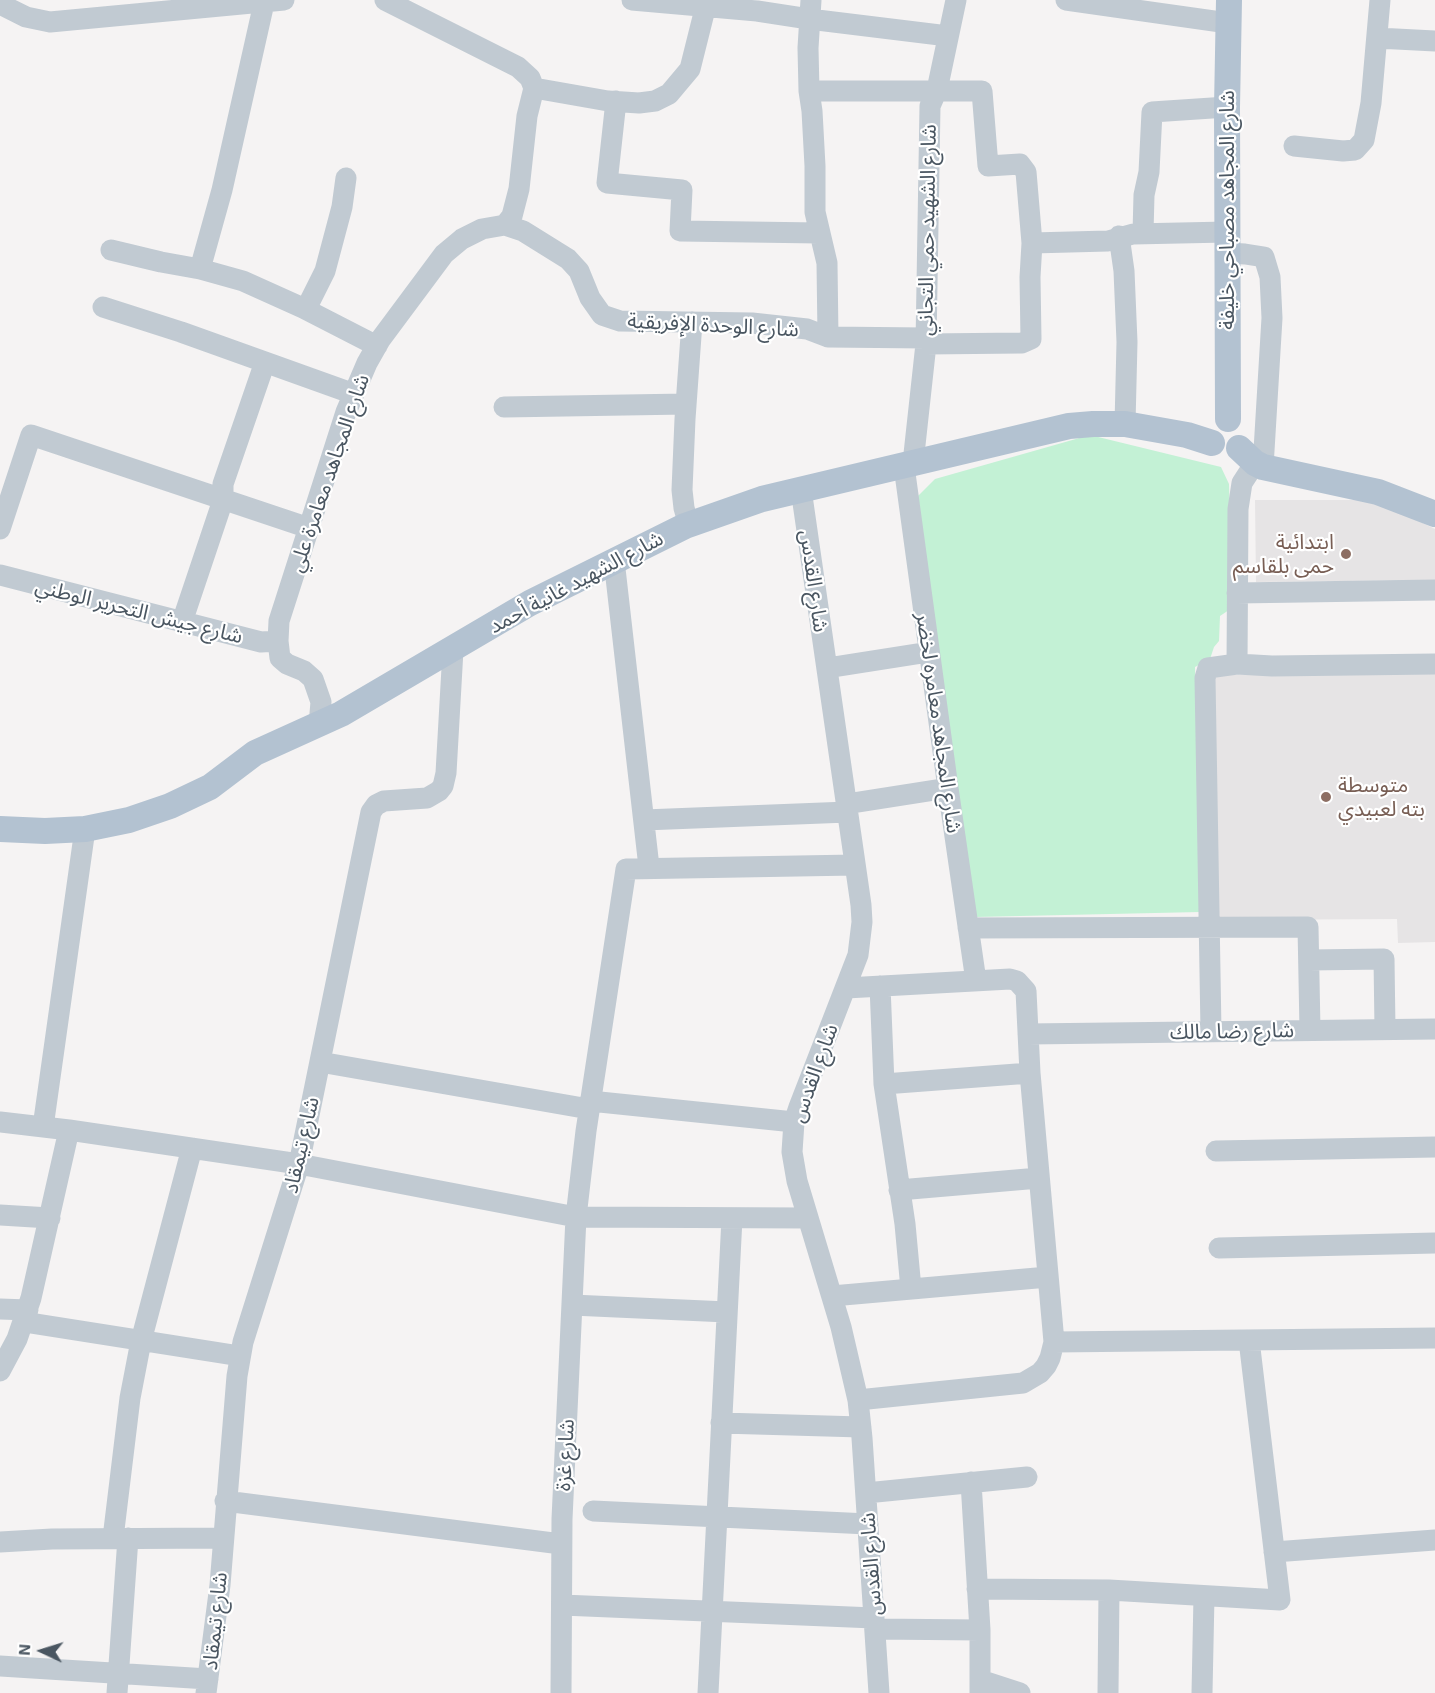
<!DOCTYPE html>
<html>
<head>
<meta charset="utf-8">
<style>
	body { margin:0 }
	#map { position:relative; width:1435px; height:1693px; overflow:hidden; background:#f5f3f3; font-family:"Exo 2",sans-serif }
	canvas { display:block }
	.north { position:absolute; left:12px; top:1621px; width:60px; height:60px; -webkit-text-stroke:4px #fff; paint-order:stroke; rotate:274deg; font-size:16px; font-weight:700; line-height:24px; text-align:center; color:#4a5661 }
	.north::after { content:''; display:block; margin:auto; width:21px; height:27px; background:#4a5661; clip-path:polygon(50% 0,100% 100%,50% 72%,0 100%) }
</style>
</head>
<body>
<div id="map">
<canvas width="1435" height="1693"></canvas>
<div class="north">N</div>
</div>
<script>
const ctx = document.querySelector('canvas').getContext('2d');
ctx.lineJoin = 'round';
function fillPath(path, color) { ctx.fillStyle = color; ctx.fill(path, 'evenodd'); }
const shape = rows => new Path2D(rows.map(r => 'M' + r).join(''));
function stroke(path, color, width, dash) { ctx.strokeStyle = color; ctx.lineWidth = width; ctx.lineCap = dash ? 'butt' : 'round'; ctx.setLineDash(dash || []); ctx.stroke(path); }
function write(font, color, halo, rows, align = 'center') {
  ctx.font = font + ' "Exo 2","Noto Sans Arabic",sans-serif'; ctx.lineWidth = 4.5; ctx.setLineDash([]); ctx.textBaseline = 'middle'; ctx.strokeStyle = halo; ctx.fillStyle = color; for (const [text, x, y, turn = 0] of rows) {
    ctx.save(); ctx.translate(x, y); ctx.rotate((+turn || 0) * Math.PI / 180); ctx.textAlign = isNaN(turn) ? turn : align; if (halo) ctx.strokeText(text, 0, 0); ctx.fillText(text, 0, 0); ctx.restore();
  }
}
const education = shape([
	[1255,500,1368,500,1388,506,1435,529,1435,580,1256,582],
	[1435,673,1435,942,1398,943,1397,919,1218,920,1214,675]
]);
const green = shape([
	[1090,435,1221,467,1229,484,1232,608,1220,616,1219,641,1214,647,1210,659,1195,667,1200,912,975,917,918,496,935,479]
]);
const minor = shape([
	[385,0,518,67,530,78,534,88,608,101,639,103,655,101,669,94,690,69,706,5],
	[632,0,757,11,809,19,948,36],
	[811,0,808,48,809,91,812,111,815,166,815,212,827,263,828,337],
	[1066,0,1228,23],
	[0,4,26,17,50,22,284,0],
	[1377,38,1435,41],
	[809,91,982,91,988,166,1020,164,1026,172,1032,243,1030,277,1031,339,1022,343,926,344],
	[616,101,607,183,682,190,680,231,819,233],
	[1294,146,1343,151,1355,150,1364,140,1371,103,1380,0],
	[505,225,523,231,568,259,579,271,590,298,602,315,620,321,752,323,807,329,828,337,926,338],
	[1143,233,1144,195,1149,172,1152,112,1227,107],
	[1119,236,1124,271,1127,342,1125,424],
	[1032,243,1108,241,1133,234,1227,232],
	[111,250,161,262,200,269,243,281,303,308,377,346],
	[1227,253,1245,254,1264,257,1270,277,1272,318,1263,467],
	[200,269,222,190,264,3],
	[103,307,181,332,354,394],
	[306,309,325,271,342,207,346,178],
	[504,407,686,404],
	[913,463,926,344,930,106,937,90,956,0],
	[1255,463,1242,483,1238,509,1237,664,1272,666,1435,664],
	[904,466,948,788,976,981],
	[801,489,861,905,862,922,858,955,799,1107,794,1122,792,1152,797,1181,841,1327,858,1400,862,1438,879,1693],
	[689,525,684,508,682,490,685,419,692,322],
	[0,529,31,435,309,528],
	[614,560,649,867],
	[0,575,261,642,278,641],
	[1237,593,1435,590],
	[182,622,223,500,223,484,265,362],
	[827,668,929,652],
	[319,725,321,702,313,679,304,671,287,664,280,658,278,641,279,621,346,412,367,363,380,340,444,254,462,239,482,229,505,225,512,216,519,189,527,116,534,88],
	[846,804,948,788],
	[644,820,848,812],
	[968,928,1308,927,1310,1030],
	[1309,960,1384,959,1385,1029],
	[880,986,884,1084,905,1224,911,1289],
	[846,988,1010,979,1017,981,1026,991,1030,1073,1054,1342,1050,1358,1046,1366,1040,1373,1023,1383,858,1400],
	[1211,1031,1205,678,1208,668,1237,664],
	[1028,1034,1435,1029],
	[320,1062,589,1109],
	[884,1084,1030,1073],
	[590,1101,794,1122],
	[0,1122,69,1130,299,1164,576,1217,808,1218],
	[43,1127,85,829],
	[1216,1151,1435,1147],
	[899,1190,1039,1178],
	[0,1215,50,1218],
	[1219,1248,1435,1243],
	[832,1296,1048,1277],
	[572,1305,727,1312],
	[0,1309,28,1310],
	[24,1322,240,1356],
	[1054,1342,1435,1338],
	[0,1371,17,1339,31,1298,69,1130],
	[721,1423,861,1427],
	[971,1482,980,1630,980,1693],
	[866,1493,1027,1477],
	[225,1501,561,1544],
	[593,1511,868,1524],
	[113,1538,130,1398,141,1341,192,1148],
	[0,1542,52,1539,223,1538],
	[1274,1552,1435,1540],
	[977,1589,1109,1590,1280,1600,1249,1340],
	[562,1605,874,1618],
	[875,1629,980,1630],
	[0,1666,208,1679],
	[980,1680,1020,1693],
	[117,1693,128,1538],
	[206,1693,220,1585,237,1376,243,1342,299,1164,371,812,376,805,384,801,427,798,439,791,443,786,446,773,453,650],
	[561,1693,562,1519,576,1217,586,1131,626,869,855,865],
	[708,1693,732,1218],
	[1108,1693,1109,1590],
	[1202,1693,1204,1596]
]);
const major = shape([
	[1228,419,1227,107,1229,0],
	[1239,448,1255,463,1263,467,1378,492,1435,514],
	[0,829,45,831,85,829,129,820,170,806,210,787,255,753,341,714,530,603,685,526,762,499,1069,426,1093,424,1125,424,1187,435,1212,443]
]);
const markers = [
	[1346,554,6,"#8d6e63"],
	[1326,797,6,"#8d6e63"]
];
const streetNames = [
	["شارع المجاهد مصباحي خليفة",1227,210,-90],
	["شارع الشهيد حمي التجاني",927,230,-89],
	["شارع الوحدة الإفريقية",713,325,3],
	["شارع المجاهد معامرة علي",329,473,-71],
	["شارع القدس",814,581,82],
	["شارع الشهيد غانية أحمد",576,582,-28],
	["شارع جيش التحرير الوطني",139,611,14],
	["شارع المجاهد معامره لخضر",939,723,82],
	["شارع رضا مالك",1232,1031,-1],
	["شارع القدس",814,1073,-70],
	["شارع تيمقاد",301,1145,-77],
	["شارع غزة",565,1455,-87],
	["شارع القدس",871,1564,-94],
	["شارع تيمقاد",215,1621,-84]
];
const educationNames = [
	["ابتدائية",1334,542],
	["حمى بلقاسم",1334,566],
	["متوسطة",1338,785,"left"],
	["بته لعبيدي",1338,809,"left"]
];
fillPath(education, '#e6e4e5');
fillPath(green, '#c3f1d5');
stroke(minor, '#c1cad2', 21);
stroke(major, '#b3c2d1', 26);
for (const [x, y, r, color] of markers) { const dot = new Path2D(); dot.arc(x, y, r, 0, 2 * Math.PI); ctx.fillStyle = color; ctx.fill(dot); stroke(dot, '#fff', 2); }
write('21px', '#4a5661', '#fff', streetNames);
write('21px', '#785e54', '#fff', educationNames, 'right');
</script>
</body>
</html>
